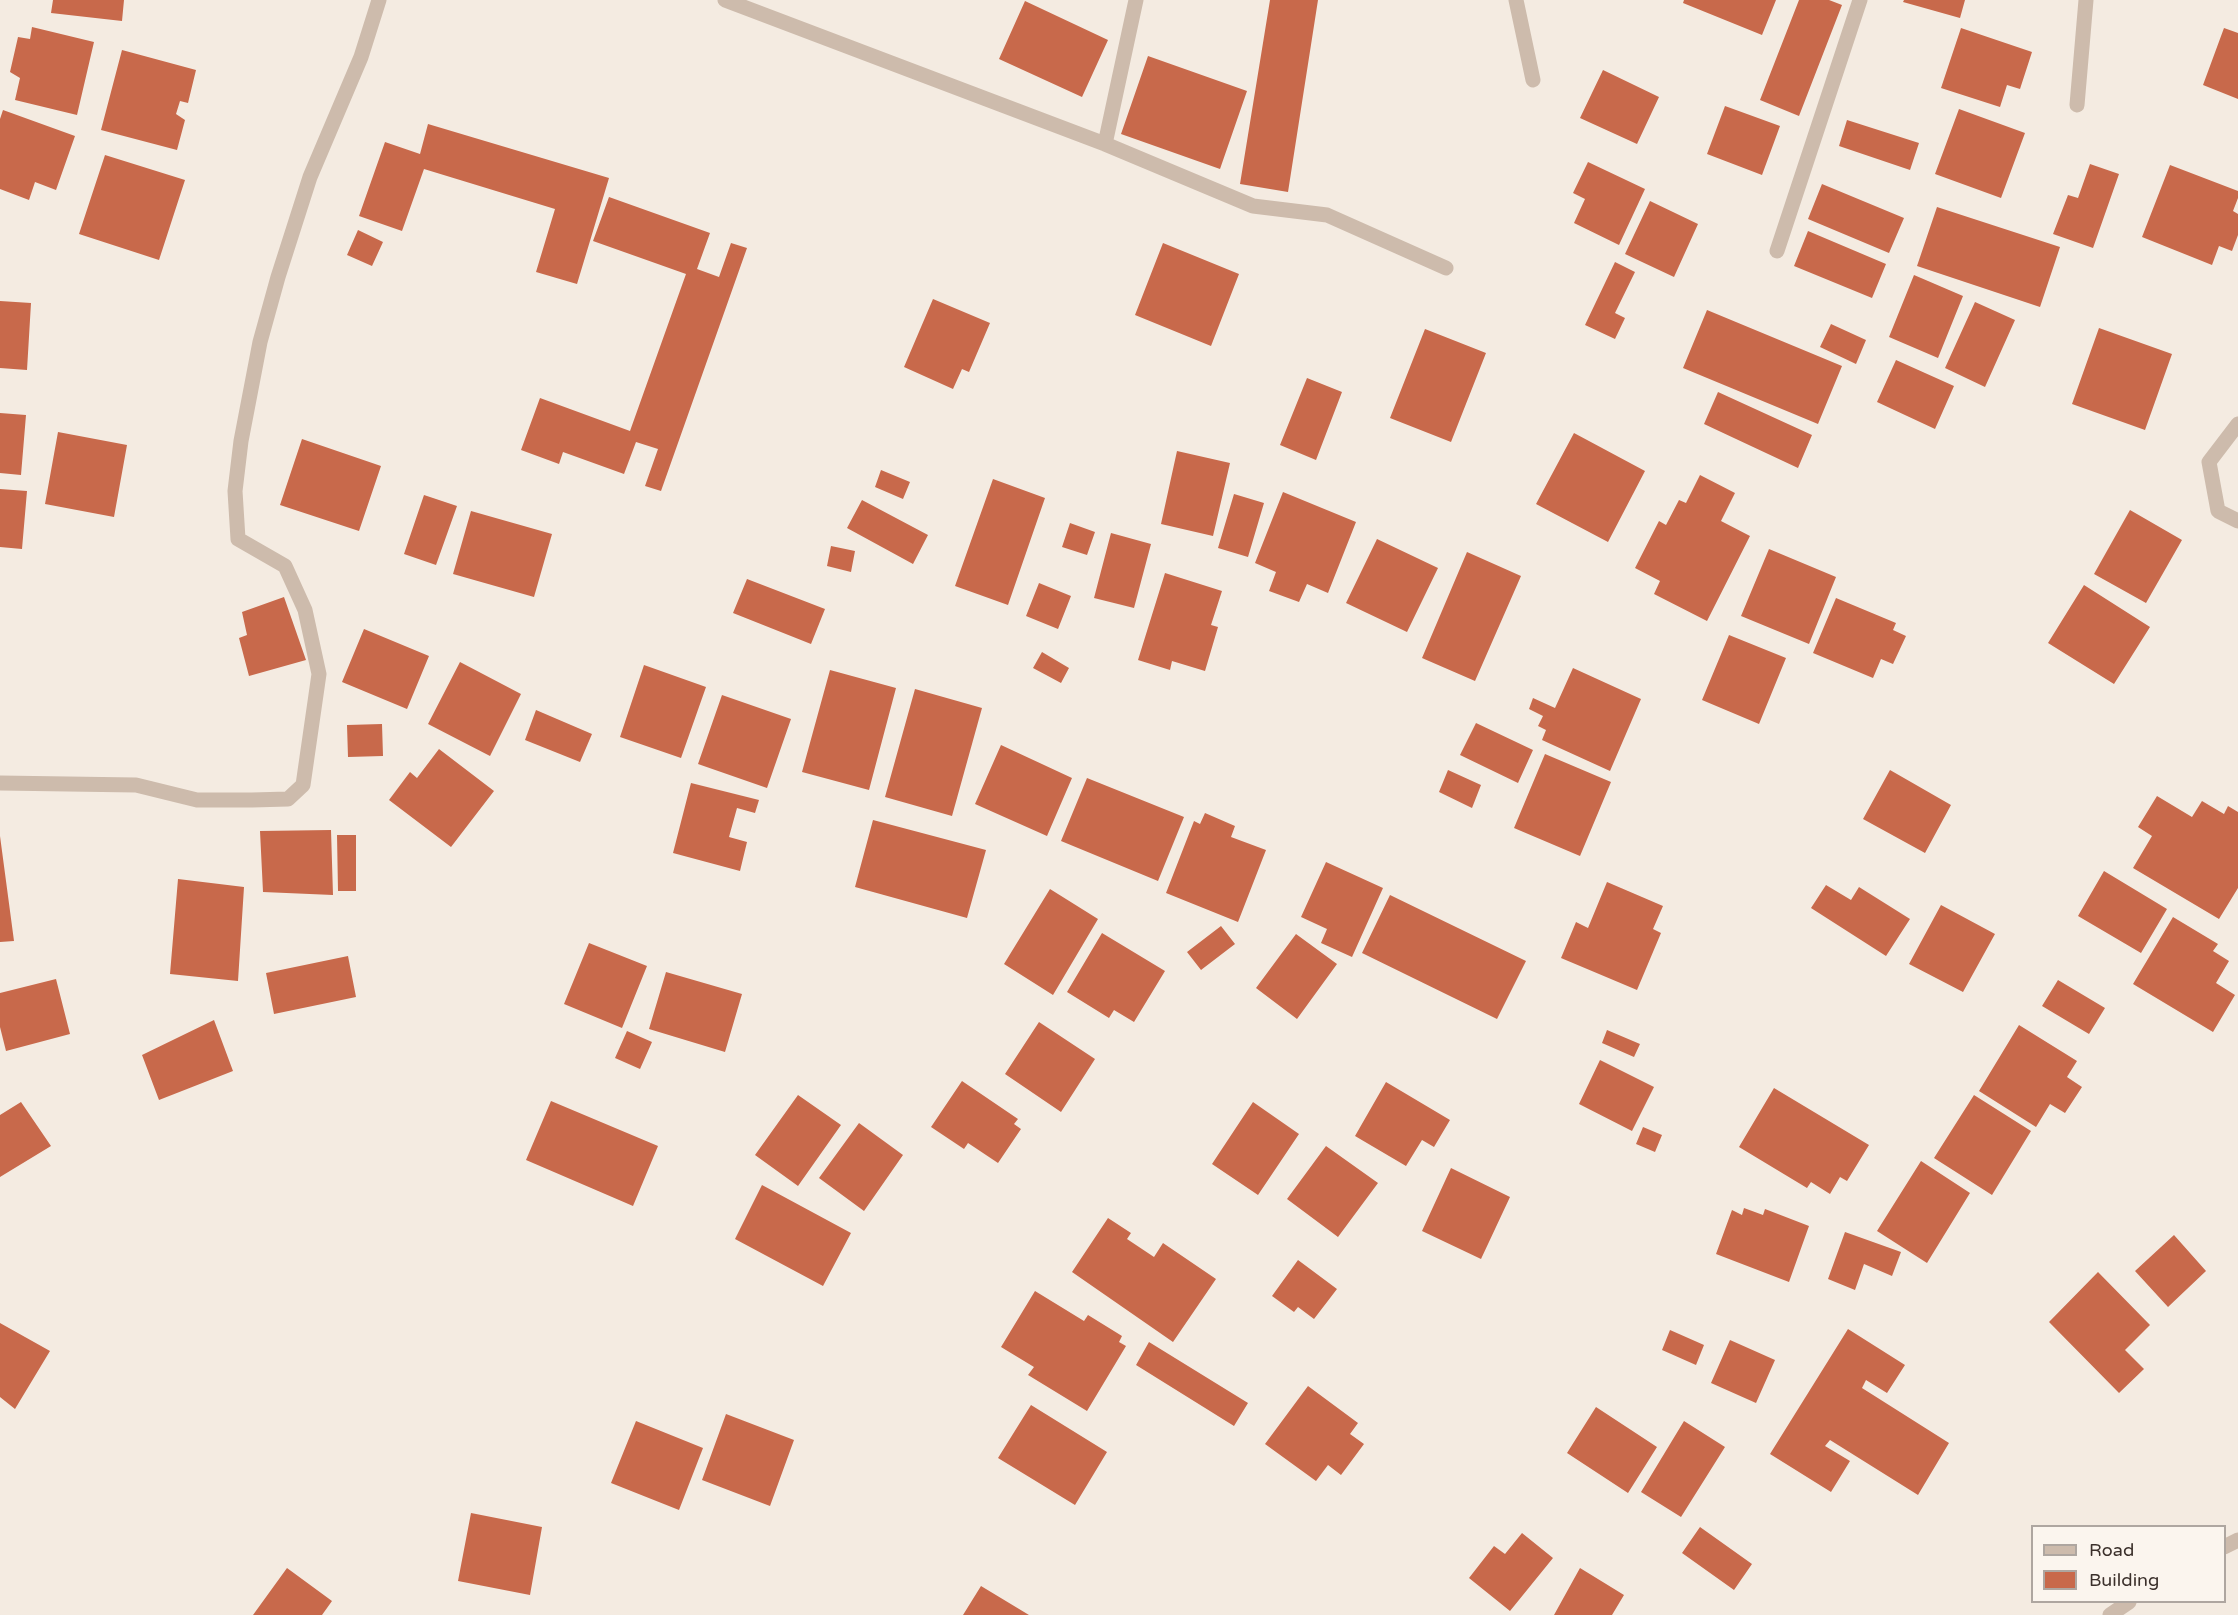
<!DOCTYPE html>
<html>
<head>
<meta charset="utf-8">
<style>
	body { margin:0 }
	#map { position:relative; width:2238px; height:1615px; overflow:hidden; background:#f4ebe1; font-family:"Varela Round",sans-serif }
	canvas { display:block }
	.legend { position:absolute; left:2031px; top:1525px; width:195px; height:78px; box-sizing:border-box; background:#fbf5ee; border:2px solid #aea6a0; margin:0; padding:8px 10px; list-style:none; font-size:18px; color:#3b302b }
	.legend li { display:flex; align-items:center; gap:12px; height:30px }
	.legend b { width:30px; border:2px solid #aea6a0 }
</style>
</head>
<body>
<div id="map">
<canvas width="2238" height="1615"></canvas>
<ul class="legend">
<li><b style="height:8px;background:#cdbbac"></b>Road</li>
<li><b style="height:16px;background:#c8694b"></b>Building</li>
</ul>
</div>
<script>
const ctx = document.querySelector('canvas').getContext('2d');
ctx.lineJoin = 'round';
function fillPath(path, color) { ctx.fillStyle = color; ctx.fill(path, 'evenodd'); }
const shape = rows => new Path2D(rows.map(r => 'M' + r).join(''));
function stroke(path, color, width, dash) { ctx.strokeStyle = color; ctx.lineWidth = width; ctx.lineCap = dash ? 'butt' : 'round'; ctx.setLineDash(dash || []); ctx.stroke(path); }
const building = shape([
	[53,0,124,0,122,21,51,13],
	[1270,0,1318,0,1288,192,1240,184],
	[1684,0,1776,0,1762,35,1683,3],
	[1799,0,1829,0,1842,5,1799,116,1760,100],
	[1904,0,1965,0,1960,18,1903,2],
	[1025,1,1108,40,1082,97,999,59],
	[32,27,94,42,77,115,15,100,20,78,10,72,18,37,30,39],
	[1961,28,2032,52,2020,89,2007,85,2000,107,1941,88],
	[2224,28,2238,33,2238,99,2203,85],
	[122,50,196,70,188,103,180,101,176,114,185,120,177,150,101,130],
	[1148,56,1247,91,1220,169,1121,134],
	[1603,70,1659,97,1637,144,1580,118],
	[1725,106,1780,126,1762,175,1707,154],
	[1959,109,2025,133,2001,198,1935,174],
	[3,110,75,136,56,190,35,182,29,200,0,189,0,119],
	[1847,120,1919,143,1910,170,1839,146],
	[428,124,609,178,577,284,536,272,555,209,424,169,402,231,359,216,385,142,420,154],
	[105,155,185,180,159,260,79,234],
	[1588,162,1645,189,1619,245,1574,223,1585,199,1573,193],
	[2090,164,2119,174,2093,248,2053,234,2068,195,2078,198],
	[2170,165,2238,191,2238,198,2233,211,2238,214,2238,235,2232,251,2219,246,2212,265,2142,237],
	[1822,184,1904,218,1889,253,1808,219],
	[609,197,710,233,697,269,719,277,731,243,747,248,661,491,645,486,658,449,636,442,624,474,563,452,559,464,521,450,540,398,630,431,686,274,593,241],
	[1650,201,1698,224,1674,277,1625,254],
	[1937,207,2060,247,2040,307,1917,266],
	[358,230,383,242,372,266,347,255],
	[1808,231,1886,264,1872,298,1794,266],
	[1163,243,1239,274,1211,346,1135,315],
	[1615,262,1635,272,1615,313,1625,318,1615,339,1585,325],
	[1914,275,1963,296,1938,358,1889,337],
	[933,299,990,323,969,372,962,369,953,389,904,367],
	[0,301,31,303,27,370,0,368],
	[1975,302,2015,320,1985,387,1945,368],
	[1707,310,1842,366,1818,424,1683,368],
	[1831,324,1866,340,1856,364,1820,347],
	[2099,328,2172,354,2145,430,2072,404],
	[1425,329,1486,353,1451,442,1390,418],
	[1896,360,1954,386,1935,429,1877,402],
	[1307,378,1342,392,1316,460,1280,445],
	[1718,392,1812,435,1798,468,1704,424],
	[0,413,26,415,21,475,0,473],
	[58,432,127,445,114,517,45,504],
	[1574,433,1645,471,1608,542,1536,504],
	[302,439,381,466,359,531,280,505],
	[1177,451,1230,463,1213,536,1161,524],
	[881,470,910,482,903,499,875,487],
	[1700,475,1735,493,1721,521,1750,536,1707,621,1654,594,1660,581,1635,568,1659,521,1666,525,1679,500,1686,503],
	[993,479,1045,498,1008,605,955,586],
	[0,489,27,491,22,549,0,547],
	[1283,492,1356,522,1328,593,1307,584,1299,602,1269,591,1276,572,1255,563],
	[1234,494,1264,503,1248,557,1218,548],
	[424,495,457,506,436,565,404,554],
	[862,500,928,535,913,564,847,528],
	[2130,510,2182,540,2146,603,2094,574],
	[471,511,552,534,534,597,453,574],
	[1070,523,1095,532,1087,555,1062,547],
	[1111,533,1151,544,1134,608,1094,598],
	[1377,539,1438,568,1407,632,1346,603],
	[831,546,855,551,851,572,827,566],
	[1769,549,1836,577,1809,644,1741,616],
	[1467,552,1521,576,1475,681,1422,658],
	[1165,573,1222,591,1211,625,1218,627,1205,671,1172,661,1170,670,1138,660],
	[747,579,825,609,811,644,733,613],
	[1039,583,1071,596,1058,629,1026,616],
	[2084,585,2150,627,2114,684,2048,643],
	[284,597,306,660,249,676,239,638,247,635,242,612],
	[1836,598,1896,623,1893,630,1906,636,1893,664,1881,659,1873,678,1813,653],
	[364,629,429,656,407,709,342,682],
	[1729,635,1786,658,1759,724,1702,700],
	[1042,652,1069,668,1061,683,1033,668],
	[460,662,521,694,490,756,428,724],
	[644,665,706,687,681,758,620,737],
	[1573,668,1641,699,1610,771,1542,740,1546,730,1538,726,1543,716,1529,709,1533,698,1555,708],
	[830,670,896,688,869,790,802,772],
	[915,689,982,708,952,816,885,797],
	[722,695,791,719,767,788,698,764],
	[536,710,592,734,580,762,525,740],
	[1476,723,1533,750,1518,783,1460,755],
	[382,724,383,756,348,757,347,725],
	[1001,745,1072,778,1047,836,975,804],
	[439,749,494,791,451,847,389,800,410,772,417,778],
	[1545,754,1611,782,1580,856,1514,828],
	[1448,770,1481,785,1472,808,1439,792],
	[1890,770,1951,805,1925,853,1863,819],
	[1087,778,1184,817,1158,881,1061,841],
	[691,783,759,800,755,813,737,808,729,837,747,842,740,871,673,853],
	[2157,796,2192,817,2202,801,2224,814,2228,806,2238,812,2238,888,2219,919,2133,868,2152,836,2138,827],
	[1205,813,1235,826,1231,837,1266,850,1238,922,1166,893,1194,821,1200,824],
	[873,820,986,850,967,918,855,887],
	[331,830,333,895,263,892,260,831],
	[337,835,356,835,356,891,338,891],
	[0,836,14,941,0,942],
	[1326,862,1383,888,1352,957,1321,943,1327,929,1301,917],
	[2104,871,2167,909,2141,953,2078,916],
	[178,879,244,887,238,981,170,974],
	[1607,882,1663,906,1653,929,1661,933,1637,990,1561,958,1576,922,1588,928],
	[1826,885,1851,900,1859,887,1910,919,1886,956,1811,908],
	[1050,889,1098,919,1053,995,1004,964],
	[1390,895,1526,961,1497,1019,1362,953],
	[1941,905,1995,934,1963,992,1909,964],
	[2173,917,2218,944,2213,951,2229,961,2216,983,2235,995,2213,1032,2133,984],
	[1221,926,1235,944,1201,970,1187,952],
	[1102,933,1165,971,1134,1022,1114,1010,1109,1018,1067,992],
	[1296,934,1337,964,1297,1019,1256,988],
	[589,943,647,966,622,1028,564,1004],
	[348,956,356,997,274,1014,266,973],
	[666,972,742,994,725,1052,649,1029],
	[56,979,70,1034,6,1051,0,1027,0,993],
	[2058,980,2105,1008,2089,1034,2042,1006],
	[214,1020,233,1071,159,1100,142,1055],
	[1039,1022,1095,1059,1061,1112,1005,1074],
	[2019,1025,2077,1061,2067,1077,2082,1087,2065,1113,2050,1104,2036,1127,1979,1091],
	[1607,1030,1640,1044,1634,1057,1602,1043],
	[627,1031,652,1042,640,1069,615,1058],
	[1600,1060,1654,1087,1632,1131,1579,1104],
	[962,1081,1018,1119,1014,1124,1021,1129,998,1163,968,1143,964,1149,931,1127],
	[1386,1082,1450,1120,1434,1147,1422,1140,1406,1166,1355,1136],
	[1774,1088,1869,1145,1847,1181,1840,1177,1830,1194,1811,1182,1807,1188,1739,1147],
	[798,1095,841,1125,798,1186,755,1155],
	[1974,1095,2031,1131,1992,1195,1934,1158],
	[551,1101,658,1146,633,1206,526,1160],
	[21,1102,51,1146,0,1177,0,1115],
	[1253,1102,1299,1134,1258,1195,1212,1164],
	[859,1123,903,1155,864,1211,819,1178],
	[1643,1127,1662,1135,1655,1152,1636,1144],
	[1326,1146,1378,1183,1338,1237,1287,1199],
	[1921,1161,1970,1193,1927,1263,1877,1231],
	[1451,1168,1510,1197,1481,1259,1422,1231],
	[762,1185,851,1233,823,1286,735,1239],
	[1744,1208,1763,1215,1765,1209,1809,1226,1789,1282,1716,1254,1732,1210,1742,1215],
	[1108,1218,1131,1233,1127,1239,1154,1257,1163,1243,1216,1279,1173,1342,1072,1272],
	[1845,1232,1901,1252,1892,1276,1864,1264,1855,1290,1828,1279],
	[2174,1235,2206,1271,2168,1307,2135,1271],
	[1298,1260,1337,1289,1314,1319,1298,1307,1294,1312,1272,1296],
	[2098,1272,2150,1325,2125,1350,2144,1369,2119,1393,2049,1322],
	[1035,1291,1084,1321,1088,1315,1122,1336,1119,1342,1126,1346,1087,1411,1028,1375,1034,1367,1001,1347],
	[0,1323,50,1351,15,1409,0,1397],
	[1848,1329,1905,1365,1887,1393,1866,1380,1862,1388,1949,1443,1918,1495,1830,1440,1825,1446,1850,1461,1831,1492,1770,1454],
	[1670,1330,1704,1345,1696,1365,1662,1350],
	[1730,1340,1775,1360,1756,1403,1711,1383],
	[1149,1342,1248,1403,1234,1426,1136,1365],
	[1308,1386,1358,1423,1350,1434,1364,1444,1341,1475,1328,1465,1316,1481,1265,1444],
	[1031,1405,1107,1452,1075,1505,998,1458],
	[1596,1407,1657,1447,1628,1493,1567,1453],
	[726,1414,794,1440,770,1506,702,1480],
	[636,1421,703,1448,679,1510,611,1483],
	[1684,1421,1725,1447,1681,1517,1641,1492],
	[471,1513,542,1527,530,1595,458,1581],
	[1700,1527,1752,1564,1734,1590,1682,1553],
	[1522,1533,1553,1558,1510,1611,1469,1578,1494,1546,1505,1554],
	[287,1568,332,1601,322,1615,253,1615],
	[1580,1568,1624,1595,1612,1615,1554,1615],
	[981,1586,1029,1615,963,1615]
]);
const minor = shape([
	[725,0,1105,144,1253,206,1327,215,1446,268],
	[1516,0,1533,80],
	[2077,105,2086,0],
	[1105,144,1136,0],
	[1777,251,1860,0],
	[2238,424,2209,462,2218,511,2238,521],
	[0,783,136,785,197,800,252,800,288,799,303,785,319,674,305,610,285,566,238,539,235,491,241,441,260,342,278,277,310,177,361,57,379,0],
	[2224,1547,2238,1540],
	[2110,1615,2129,1602]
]);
fillPath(building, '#c8694b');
stroke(minor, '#cdbbac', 15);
</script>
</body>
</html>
